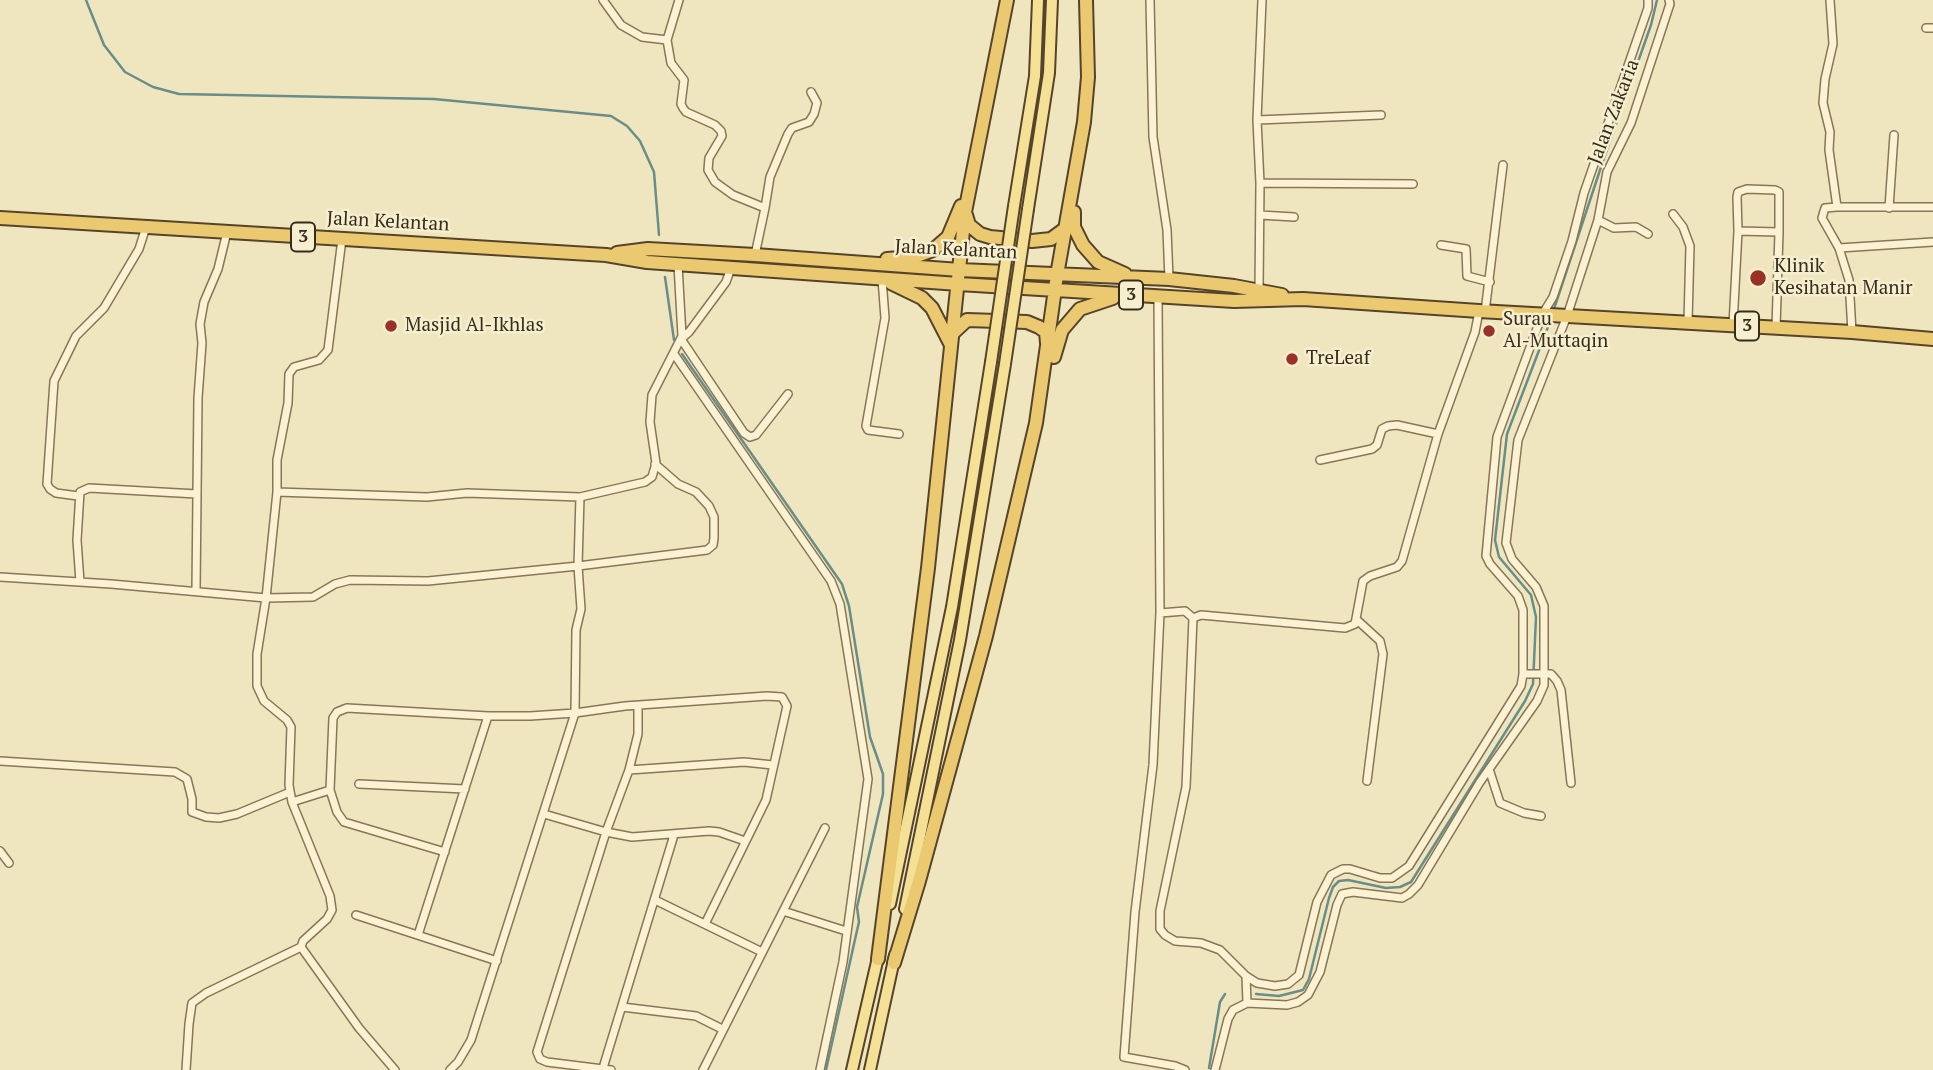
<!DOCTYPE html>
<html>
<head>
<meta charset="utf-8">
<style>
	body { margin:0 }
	canvas { display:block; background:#efe6bf }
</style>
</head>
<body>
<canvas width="1933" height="1070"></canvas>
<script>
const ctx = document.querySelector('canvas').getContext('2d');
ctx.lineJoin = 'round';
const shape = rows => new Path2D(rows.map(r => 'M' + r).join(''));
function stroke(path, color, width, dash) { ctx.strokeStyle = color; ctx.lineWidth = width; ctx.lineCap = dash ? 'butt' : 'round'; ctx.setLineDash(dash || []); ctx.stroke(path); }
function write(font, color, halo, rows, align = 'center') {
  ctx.font = font + ' "PT Serif",serif'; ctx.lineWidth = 5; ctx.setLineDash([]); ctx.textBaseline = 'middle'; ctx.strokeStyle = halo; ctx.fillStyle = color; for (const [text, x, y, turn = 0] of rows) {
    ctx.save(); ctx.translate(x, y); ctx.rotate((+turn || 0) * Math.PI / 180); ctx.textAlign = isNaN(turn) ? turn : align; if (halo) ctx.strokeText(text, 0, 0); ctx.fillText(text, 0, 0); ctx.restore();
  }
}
const stream = shape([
	[86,0,104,45,125,72,153,87,179,94,434,99,611,116,627,126,640,141,654,172,659,235],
	[665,277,674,340],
	[1553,312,1603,161,1651,25,1657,0],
	[682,354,842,584,849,606,870,737,883,774,883,794,857,907,859,922,856,935,826,1070],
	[1256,994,1279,996,1303,990,1309,979,1329,898,1333,887,1339,881,1348,880,1386,888,1400,887,1411,882,1525,701,1533,684,1536,617,1531,595,1499,557,1495,540,1507,434,1551,319],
	[1209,1068,1220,1002,1225,994]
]);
const minor = shape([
	[603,0,621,25,642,37,667,40,671,63,684,80,681,104,683,108,686,112,715,125,721,131,722,136,709,158,708,170,715,182,733,195,765,208,755,255],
	[1150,0,1153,137,1167,230,1169,279],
	[1830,0,1833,44,1825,79,1823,103,1830,132,1829,150,1837,207,1933,207],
	[1926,28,1933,28],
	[667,40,679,0],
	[1257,120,1381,115],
	[1260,183,1413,184],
	[1837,207,1825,208,1822,218,1839,248],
	[765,208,770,177,788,134,792,128,809,122,814,114,817,103,811,92],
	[1889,208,1894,135],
	[1673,214,1683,227,1690,246,1688,322],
	[1260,215,1294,217],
	[1598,220,1614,228,1636,227,1648,234],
	[1738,231,1737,197,1738,192,1747,189,1775,190,1779,192,1779,232],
	[1441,245,1466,249,1467,276,1490,282],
	[731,268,726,282,689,332,681,339,744,433,750,437,756,435,788,394],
	[882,279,885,318,866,426,868,430,899,434],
	[1259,290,1260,183,1257,120,1262,0],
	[1158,296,1160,613,1153,765,1135,912,1124,1057,1175,1066,1185,1070],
	[1485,312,1503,165],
	[1733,325,1738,231,1779,232,1776,328],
	[1852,332,1849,280,1839,248,1933,242],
	[674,354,831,581,840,604,868,779,843,962,820,1070],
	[1320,460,1372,449,1377,445,1382,429,1388,426,1397,425,1438,434],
	[277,492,427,497,467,493,580,497,645,482,652,477,656,463,650,422,652,395,682,336,678,265],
	[78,496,56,493,50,489,47,484,54,381,76,336,104,308,139,249,146,227],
	[0,577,111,584,266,598,313,597,335,584,350,580,428,581,578,566,707,550,713,545,714,538,714,517,709,506,696,492,678,484,655,464],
	[80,582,77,540,80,492,89,488,197,494],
	[196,591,198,398,202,343,200,324,204,302,218,269,227,232],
	[1160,613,1185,611,1193,618,1186,787,1160,911,1160,929,1165,935,1175,941,1201,943,1220,950,1246,976,1257,983,1275,986,1288,984,1299,975,1317,902,1331,875,1343,869,1350,869,1380,878,1392,878,1409,866,1521,686,1523,674,1523,610,1518,596,1490,564,1486,556,1497,437,1542,315,1553,297,1572,241,1584,193,1648,8,1648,0],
	[1193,618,1201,615,1345,628,1355,624,1363,581,1370,576,1397,567,1402,561,1438,434,1475,332,1479,311],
	[1356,619,1380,641,1383,654,1367,781],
	[1523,674,1551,674,1557,681,1561,690,1571,783],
	[0,761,175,772,187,779,192,799,192,812,206,817,219,818,237,814,290,792],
	[1489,769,1500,803,1524,813,1541,816],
	[629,770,744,762,773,765],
	[359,784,465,789],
	[292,802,330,790],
	[544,814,606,832,632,837,709,831,719,832,745,841],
	[0,851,9,863],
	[445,852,344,822,337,812,330,790,333,718,337,712,347,708,488,716,530,716,575,713,625,706,767,696,782,697,787,706,766,800,705,924],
	[655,900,762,952],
	[783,911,846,931],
	[356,915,497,961],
	[418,935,488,716],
	[301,947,359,1028,395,1070],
	[1246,976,1247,1003],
	[622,1007,696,1016,722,1029],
	[603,1068,674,835],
	[186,1070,189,1024,192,1003,206,993,301,947,303,941,327,919,332,910,330,896,292,802,289,785,291,727,287,720,264,701,257,686,257,654,266,598,277,492,277,460,288,403,289,374,294,367,319,360,328,350,342,239],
	[450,1070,458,1062,471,1040,575,713,576,630,581,609,578,566,580,497],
	[611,1070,547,1062,540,1059,537,1052,606,832,629,770,638,734,638,707],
	[703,1070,825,828],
	[1215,1070,1228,1019,1233,1010,1247,1003,1287,1005,1298,1002,1308,995,1320,972,1337,905,1342,894,1353,892,1402,898,1409,894,1418,885,1480,782,1537,701,1544,685,1544,606,1536,587,1512,559,1506,543,1518,440,1567,316,1598,220,1607,172,1631,123,1670,4,1669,0]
]);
const primary = shape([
	[1014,206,1035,76,1038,0],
	[1028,209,1049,73,1052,0],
	[890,904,952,607,991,362],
	[905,909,960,640,1005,364],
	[852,1070,879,953],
	[870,1070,895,955]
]);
const trunk = shape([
	[1074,212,1074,227,1083,245,1098,262,1125,274],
	[966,215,969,225,980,234,990,237,1032,241,1051,239,1066,228],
	[0,218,606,255,647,262,959,284,1234,301,1303,299,1479,311,1852,332,1933,339],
	[617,253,648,249,755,255,960,270,1169,279,1234,286,1282,295],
	[887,259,914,257,933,250,948,237,961,206],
	[891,283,922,298,932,308,951,345],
	[953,333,967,320,1027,322,1039,327,1046,332,1047,343],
	[1054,357,1062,330,1080,309,1113,298],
	[878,959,928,568,965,212,1007,0],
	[894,963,919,881,986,636,1036,423,1057,275,1084,122,1088,77,1086,0]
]);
const primaryBridge = shape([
	[991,362,1014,206],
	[1005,364,1028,209]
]);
const markers = [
	[1758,278,9,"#993125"],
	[391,326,7,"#993125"],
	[1489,331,7,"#993125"],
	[1292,359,7,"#993125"]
];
const shields = [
	[303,237,24],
	[1131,295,24],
	[1747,326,24]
];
const shieldNames = [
	["3",303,237],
	["3",1131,295],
	["3",1747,326]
];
const streetNames = [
	["Jalan Zakaria",1614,112,-69],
	["Jalan Kelantan",388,222,3],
	["Jalan Kelantan",956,250,3]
];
const poiNames = [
	["Klinik",1774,267],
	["Kesihatan Manir",1774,289],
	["Surau",1503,320],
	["Al-Muttaqin",1503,342],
	["Masjid Al-Ikhlas",405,326],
	["TreLeaf",1306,359]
];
stroke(stream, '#698e89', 2.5);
stroke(minor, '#887657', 10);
stroke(primary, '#55442b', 14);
stroke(trunk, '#55442b', 16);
stroke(minor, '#faf2d2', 7);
stroke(primary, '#f4e195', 10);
stroke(trunk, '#ebc970', 12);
stroke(primaryBridge, '#55442b', 14, []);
stroke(primaryBridge, '#f4e195', 10);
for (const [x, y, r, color] of markers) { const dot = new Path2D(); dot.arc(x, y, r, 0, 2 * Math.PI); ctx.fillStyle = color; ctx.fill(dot); stroke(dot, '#f6efcf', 2.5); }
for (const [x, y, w] of shields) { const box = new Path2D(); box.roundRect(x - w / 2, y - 14.5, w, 29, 5); ctx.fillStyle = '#f6efcf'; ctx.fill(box); stroke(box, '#372c1c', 2); }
write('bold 18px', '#372c1c', null, shieldNames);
write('19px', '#372c1c', '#f6efcf', streetNames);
write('19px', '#372c1c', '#f6efcf', poiNames, 'left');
</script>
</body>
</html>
